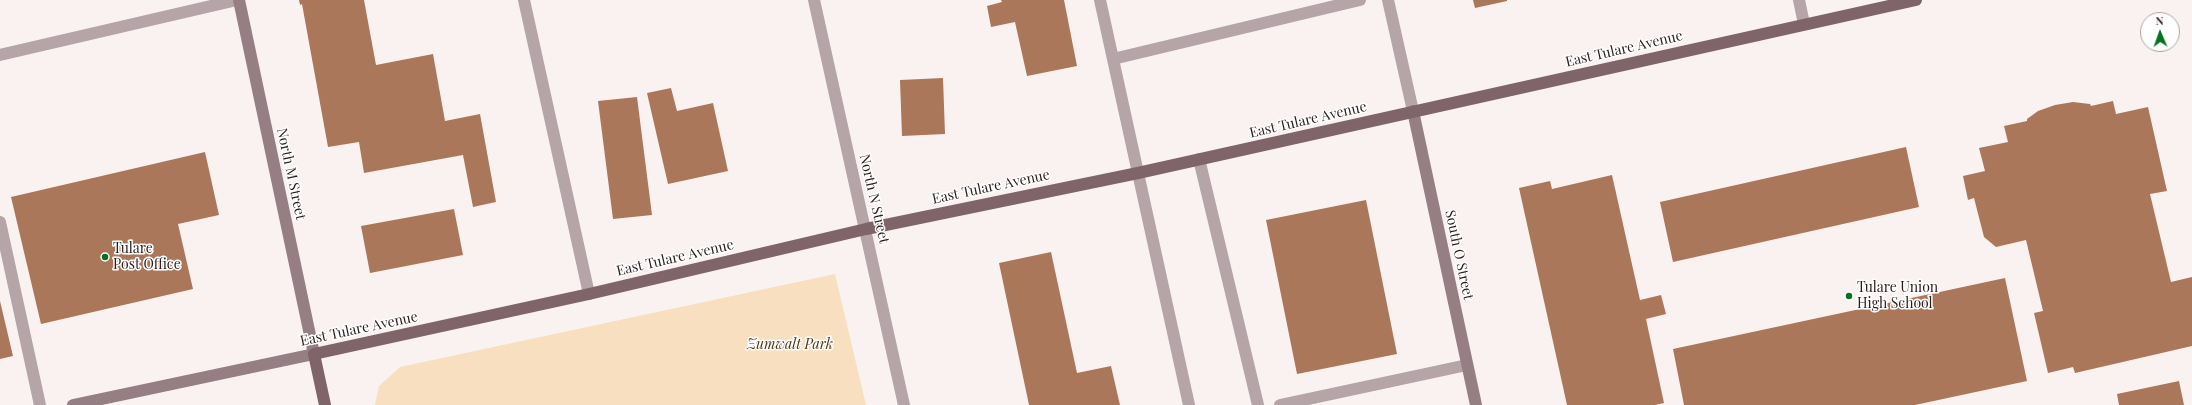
<!DOCTYPE html>
<html>
<head>
<meta charset="utf-8">
<style>
	body { margin:0 }
	#map { position:relative; width:2192px; height:405px; overflow:hidden; background:#faf2f1; font-family:"Playfair Display",serif }
	canvas { display:block }
	.north { position:absolute; left:2140px; top:12px; width:40px; height:40px; box-sizing:border-box; background:#fff; border:1px solid #a9a4a4; border-radius:50%; rotate:358deg; font-size:11px; font-weight:700; line-height:16px; text-align:center; color:#291c1b }
	.north::after { content:''; display:block; margin:auto; width:14px; height:18px; background:#077122; clip-path:polygon(50% 0,100% 100%,50% 72%,0 100%) }
</style>
</head>
<body>
<div id="map">
<canvas width="2192" height="405"></canvas>
<div class="north">N</div>
</div>
<script>
const ctx = document.querySelector('canvas').getContext('2d');
ctx.lineJoin = 'round';
function fillPath(path, color) { ctx.fillStyle = color; ctx.fill(path, 'evenodd'); }
const shape = rows => new Path2D(rows.map(r => 'M' + r).join(''));
function stroke(path, color, width, dash) { ctx.strokeStyle = color; ctx.lineWidth = width; ctx.lineCap = dash ? 'butt' : 'round'; ctx.setLineDash(dash || []); ctx.stroke(path); }
function write(font, color, halo, rows, align = 'center') {
  ctx.font = font + ' "Playfair Display",serif'; ctx.lineWidth = 3; ctx.setLineDash([]); ctx.textBaseline = 'middle'; ctx.strokeStyle = halo; ctx.fillStyle = color; for (const [text, x, y, turn = 0] of rows) {
    ctx.save(); ctx.translate(x, y); ctx.rotate((+turn || 0) * Math.PI / 180); ctx.textAlign = isNaN(turn) ? turn : align; if (halo) ctx.strokeText(text, 0, 0); ctx.fillText(text, 0, 0); ctx.restore();
  }
}
const green = shape([
	[835,274,866,405,375,405,379,386,400,367]
]);
const building = shape([
	[299,0,364,0,376,65,433,54,445,121,480,114,496,202,473,207,463,155,364,173,359,142,328,147,302,4,300,5],
	[1001,0,1064,0,1077,66,1027,76,1015,22,991,27,987,6,1002,2],
	[1473,0,1507,0,1507,1,1475,8],
	[943,78,945,134,902,136,900,80],
	[671,88,677,111,713,103,728,171,668,184,647,93],
	[637,97,652,215,613,219,598,101],
	[2113,101,2116,114,2148,107,2167,191,2150,194,2171,282,2192,277,2192,346,2075,373,2073,367,2048,373,2034,313,2043,311,2026,240,1996,247,1984,237,1974,198,1968,200,1963,176,1985,171,1979,148,2008,142,2004,126,2027,121,2027,119,2038,111,2055,105,2073,102,2090,104,2091,106],
	[1906,147,1919,207,1673,262,1660,202],
	[205,152,219,215,178,224,193,289,41,324,11,197],
	[1612,175,1640,300,1661,295,1666,314,1646,319,1664,403,1655,405,1567,405,1519,188,1550,181,1552,189],
	[1366,200,1397,354,1297,374,1266,220],
	[454,209,463,255,370,273,361,226],
	[1051,252,1077,373,1111,366,1120,405,1029,405,999,263],
	[2005,278,2027,381,1915,405,1684,405,1673,349],
	[0,301,13,356,0,359],
	[2179,381,2184,405,2119,405,2117,394]
]);
const lane = shape([
	[524,0,589,294],
	[1100,0,1189,405],
	[0,55,237,0],
	[1113,59,1360,0],
	[1199,159,1258,405],
	[0,222,40,405],
	[1280,405,1467,365]
]);
const street = shape([
	[814,0,904,405],
	[1388,0,1413,111],
	[1799,0,1804,24]
]);
const secondary = shape([
	[1413,111,1476,405],
	[73,405,314,354,239,0]
]);
const primary = shape([
	[325,405,314,354,589,294,866,229,1138,173,1916,0]
]);
const markers = [
	[105,257,4,"#077122"],
	[1849,296,4,"#077122"]
];
const streetNames = [
	["East Tulare Avenue",1624,49,-13],
	["East Tulare Avenue",1308,120,-13],
	["North M Street",291,174,78],
	["East Tulare Avenue",991,187,-12],
	["North N Street",874,199,77],
	["South O Street",1459,255,78],
	["East Tulare Avenue",675,258,-13],
	["East Tulare Avenue",359,329,-12]
];
const poiNames = [
	["Tulare",113,249],
	["Post Office",113,265],
	["Tulare Union",1857,288],
	["High School",1857,304]
];
const parkNames = [
	["Zumwalt Park",790,345]
];
fillPath(green, '#f7dfc0');
fillPath(building, '#aa775a');
stroke(lane, '#b5a5a8', 12);
stroke(street, '#b5a5a8', 12);
stroke(secondary, '#967f84', 12);
stroke(primary, '#7f646a', 12);
for (const [x, y, r, color] of markers) { const dot = new Path2D(); dot.arc(x, y, r, 0, 2 * Math.PI); ctx.fillStyle = color; ctx.fill(dot); stroke(dot, '#fff', 1.5); }
write('14px', '#291c1b', '#fff', streetNames);
write('14px', '#291c1b', '#fff', poiNames, 'left');
write('italic 14px', '#4e350e', '#fff', parkNames);
</script>
</body>
</html>
